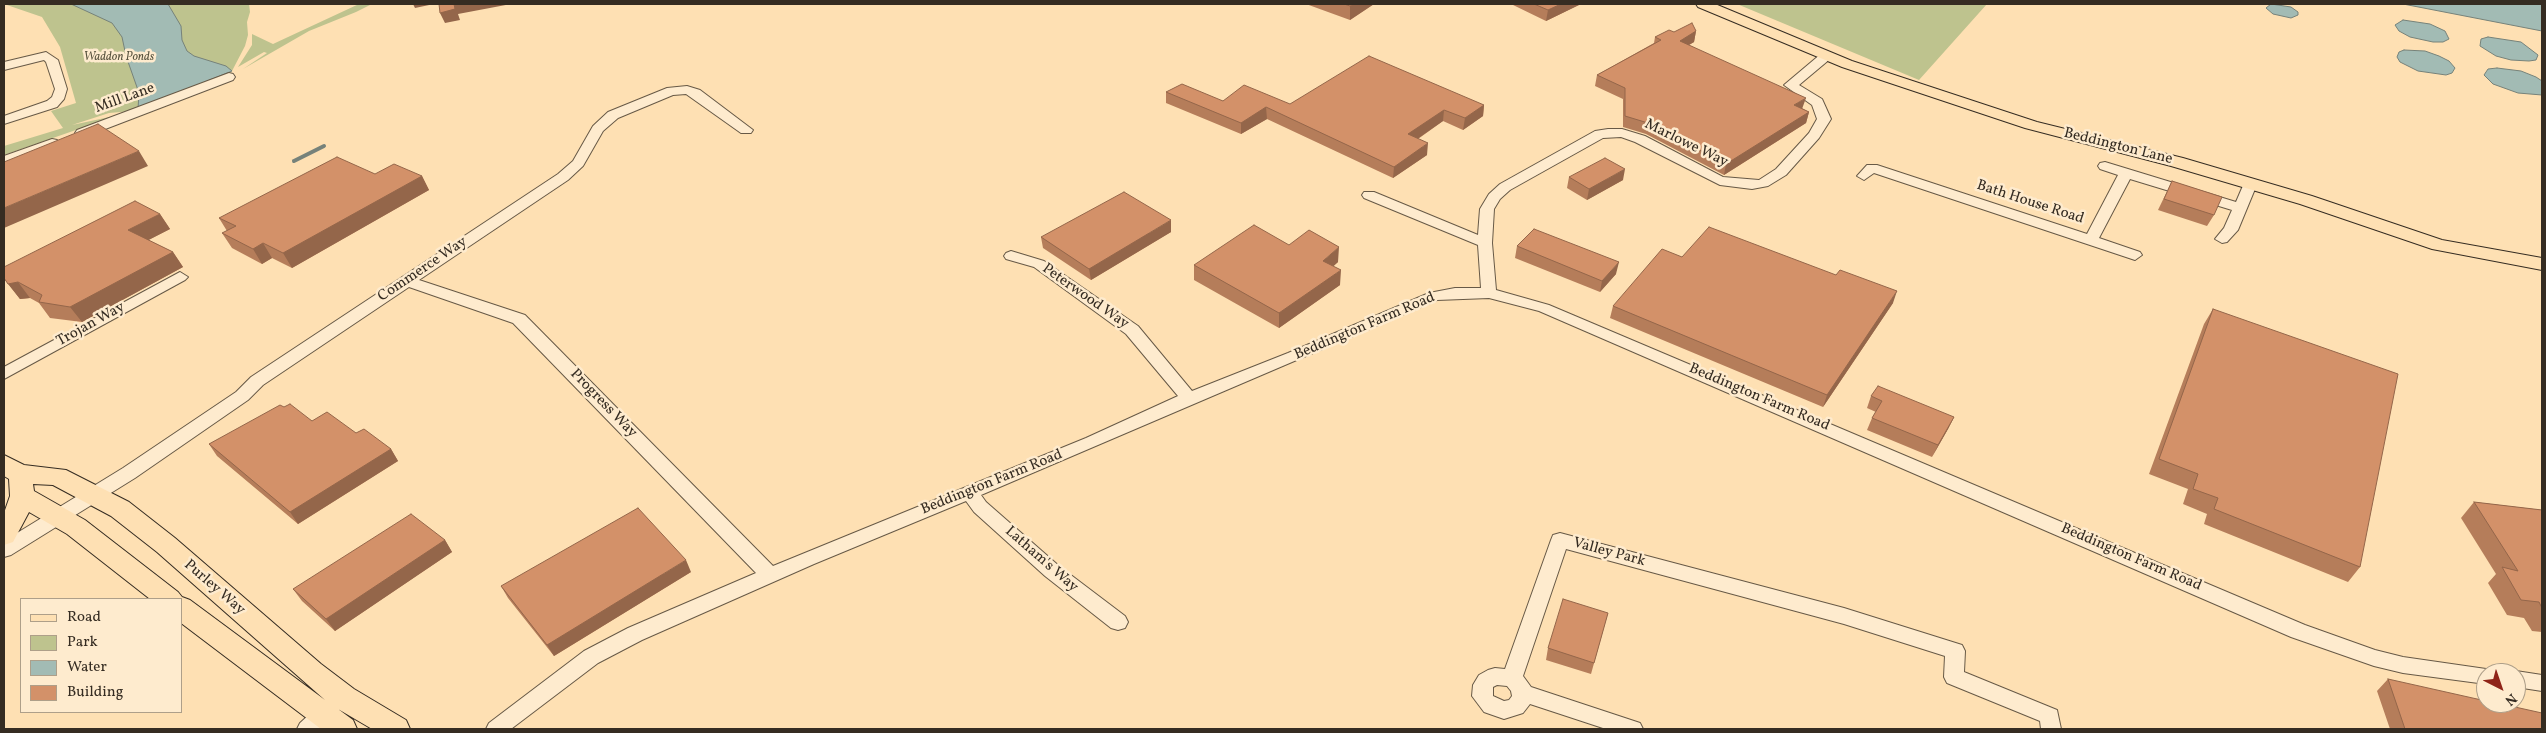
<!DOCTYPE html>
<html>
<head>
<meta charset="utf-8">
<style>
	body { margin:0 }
	#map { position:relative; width:2546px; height:733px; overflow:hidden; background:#fee0b3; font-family:Vollkorn,serif }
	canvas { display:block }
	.frame { position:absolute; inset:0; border:5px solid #352c22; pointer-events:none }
	.legend { position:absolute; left:20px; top:598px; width:162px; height:115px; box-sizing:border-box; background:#feebce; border:1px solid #ae9f89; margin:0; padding:6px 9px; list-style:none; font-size:15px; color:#352c22 }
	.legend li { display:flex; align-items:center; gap:10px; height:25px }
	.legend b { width:25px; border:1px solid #ae9f89 }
	.north { position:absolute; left:2476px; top:663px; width:50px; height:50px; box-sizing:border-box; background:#feebce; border:1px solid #ae9f89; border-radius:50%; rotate:139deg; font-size:14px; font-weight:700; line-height:20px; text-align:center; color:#352c22 }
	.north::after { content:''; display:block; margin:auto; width:18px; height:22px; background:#8f2418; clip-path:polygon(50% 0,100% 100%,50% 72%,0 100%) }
</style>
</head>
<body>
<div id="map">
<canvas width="2546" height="733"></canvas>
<div class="frame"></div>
<ul class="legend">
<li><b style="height:6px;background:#fee0b3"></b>Road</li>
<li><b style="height:14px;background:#bec38e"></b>Park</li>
<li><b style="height:14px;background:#a2bbb4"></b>Water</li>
<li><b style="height:14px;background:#d39169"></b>Building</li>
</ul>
<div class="north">N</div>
</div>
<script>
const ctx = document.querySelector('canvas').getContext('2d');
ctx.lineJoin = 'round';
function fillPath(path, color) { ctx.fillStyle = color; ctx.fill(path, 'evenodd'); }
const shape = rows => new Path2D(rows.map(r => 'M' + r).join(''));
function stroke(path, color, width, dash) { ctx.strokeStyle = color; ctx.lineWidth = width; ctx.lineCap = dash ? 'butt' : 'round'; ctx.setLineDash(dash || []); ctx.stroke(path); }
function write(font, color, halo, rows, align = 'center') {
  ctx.font = font + ' Vollkorn,serif'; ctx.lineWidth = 5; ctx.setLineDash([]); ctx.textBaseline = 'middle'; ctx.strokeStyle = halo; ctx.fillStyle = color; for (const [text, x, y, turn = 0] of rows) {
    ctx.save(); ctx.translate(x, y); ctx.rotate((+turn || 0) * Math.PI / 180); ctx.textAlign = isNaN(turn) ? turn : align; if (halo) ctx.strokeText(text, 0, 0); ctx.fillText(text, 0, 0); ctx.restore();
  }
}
const green = shape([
	[4,4,249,4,250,12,247,22,248,35,245,46,232,71,132,111,109,113,72,125,119,115,4,155,4,146,63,128,51,111,76,103,60,47,42,17],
	[359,4,372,4,356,12,309,31,243,69,267,53,264,52,238,67,252,45,252,34,273,44],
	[1737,4,1987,4,1919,80]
]);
const water = shape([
	[71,4,168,4,181,26,182,40,187,51,194,56,226,66,232,71,138,109,139,93,126,56,122,37,112,23,71,4],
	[2271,4,2291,7,2298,12,2298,15,2291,18,2273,14,2266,8,2271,4],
	[2403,4,2542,4,2542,31,2403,4],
	[2403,20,2430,24,2445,31,2449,39,2443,42,2433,42,2410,37,2399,31,2395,25,2403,20],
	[2488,37,2521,42,2538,55,2536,60,2529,61,2511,60,2496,56,2480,46,2481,39,2488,37],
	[2404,50,2425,51,2439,56,2449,61,2455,68,2452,73,2446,75,2418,71,2400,62,2397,57,2399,52,2404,50],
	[2497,68,2521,71,2536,77,2542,81,2542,95,2518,93,2493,84,2484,75,2488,69,2497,68]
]);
const stream = shape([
	[294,161,324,146]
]);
const minor = shape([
	[46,52,58,60,67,89,64,99,57,107,4,124,4,116,47,101,52,97,55,89,46,62,44,60,4,70,4,62,46,52],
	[1826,52,1832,56,1830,59,1799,85,1822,99,1831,119,1819,138,1786,175,1768,186,1752,189,1720,185,1635,142,1621,137,1603,138,1510,190,1500,199,1494,209,1492,243,1496,290,1549,305,2305,625,2375,650,2403,657,2493,670,2495,673,2486,673,2486,684,2403,673,2374,666,2291,637,1539,311,1489,298,1437,300,981,495,986,502,1059,566,1125,616,1128,622,1125,628,1118,630,1111,628,1045,576,974,512,966,501,814,564,642,640,598,663,511,729,486,729,489,723,584,651,628,628,756,573,513,323,409,287,263,385,248,400,135,478,11,555,4,557,4,541,123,468,236,392,251,377,558,174,573,161,593,126,608,112,667,88,687,86,700,90,753,130,751,133,741,133,686,94,673,95,618,118,603,131,583,166,568,180,419,280,525,315,773,566,1086,438,1178,396,1126,334,1034,267,1006,259,1004,256,1006,253,1011,251,1044,261,1138,326,1192,391,1288,353,1429,293,1455,288,1481,288,1478,245,1364,198,1362,195,1364,192,1374,192,1478,235,1480,209,1489,194,1500,184,1595,131,1608,129,1622,129,1645,136,1723,177,1759,180,1776,169,1809,133,1817,119,1812,105,1784,85,1822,53,1826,52],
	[229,73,233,74,235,77,233,80,87,136,77,136,75,133,77,130,229,73],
	[52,139,57,140,59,143,57,146,4,164,4,156,52,139],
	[2105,162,2236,202,2245,181,2255,181,2257,184,2238,230,2227,242,2222,243,2215,239,2224,228,2232,210,2130,179,2099,238,2140,252,2142,255,2135,260,1874,173,1864,180,1857,176,1867,165,1877,165,2087,234,2118,175,2100,169,2098,166,2100,163,2105,162],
	[180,272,188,277,185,280,4,379,4,367,180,272],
	[1560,533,1844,608,1962,645,1965,651,1964,672,2057,710,2061,729,2041,729,2040,721,1947,683,1944,677,1945,656,1844,624,1566,549,1523,676,1531,687,1640,723,1643,729,1606,729,1530,704,1523,713,1504,719,1484,712,1472,696,1473,685,1479,675,1488,670,1495,668,1505,669,1551,540,1553,535,1560,533],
	[1497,685,1507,686,1511,691,1512,696,1509,700,1504,701,1493,696,1493,687,1497,685],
	[2516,671,2542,675,2542,691,2516,687,2516,673,2509,673,2516,671],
	[330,699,337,702,340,708,337,714,321,729,297,729,300,723,323,702,330,699]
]);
const major = shape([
	[1696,4,1715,4,1852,61,2037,122,2183,158,2312,196,2442,240,2542,258,2542,270,2432,249,2300,204,2171,166,2025,128,1842,67,1698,7,1696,4]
]);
const highway = shape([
	[4,455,24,465,66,470,129,502,175,538,321,664,354,689,406,720,410,729,372,729,338,709,353,720,357,729,321,729,181,623,181,599,150,599,67,534,29,512,13,542,4,545,4,513,10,496,9,479,4,476,4,455],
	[33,484,53,485,111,516,157,552,325,700,190,600,182,597,178,592,85,520,34,491,33,484]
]);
const wall = shape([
	[1306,4,1374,4,1350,20],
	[1511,4,1581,4,1546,21],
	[1696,31,1694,42,1689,45,1809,112,1806,123,1724,175,1646,134,1623,127,1623,99,1595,86,1597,75,1654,43,1655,37],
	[1166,92,1223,101,1290,104,1484,105,1483,116,1463,130,1443,121,1418,139,1427,155,1393,178,1267,119,1241,134,1166,103],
	[375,174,422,176,429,190,292,268,272,258,262,264,232,248,222,233,227,231,219,218],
	[1569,177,1623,180,1587,200,1567,188],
	[2172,181,2214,215,2207,226,2158,210],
	[160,214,170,229,148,240,173,252,183,267,82,322,50,318,39,303,30,298,20,299,4,278],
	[1171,232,1091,280,1043,248,1041,237],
	[1289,245,1338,262,1333,266,1340,285,1279,328,1194,280,1194,265],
	[1517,246,1616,274,1600,292,1515,258],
	[1682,257,1893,303,1823,407,1610,318,1613,306],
	[2213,309,2360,567,2348,582,2204,524,2207,514,2183,504,2188,489,2149,474,2204,324],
	[1871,396,1954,417,1948,429,1932,457,1867,430,1872,418,1876,412,1867,408],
	[284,407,312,421,356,433,391,449,398,461,298,524,217,456,209,444],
	[2474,502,2542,510,2542,632,2532,631,2524,618,2507,615,2488,583,2496,574,2461,518],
	[445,540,452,552,335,631,302,601,293,589],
	[691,572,554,656,508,598,501,586],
	[1608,613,1591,674,1546,660,1548,648],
	[2388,679,2542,729,2390,729,2377,691]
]);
const shadedWall = shape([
	[413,4,434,4,415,8],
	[454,4,511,4,458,14,460,20,445,23,440,13],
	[1354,4,1374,4,1350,20,1350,6],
	[1561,4,1581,4,1546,21,1548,10],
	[1696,31,1694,42,1678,51,1680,41],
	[1806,98,1802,109,1794,105],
	[1484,105,1483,116,1463,130,1465,118],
	[1266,107,1267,119,1241,134,1241,123],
	[1444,110,1443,121,1407,146,1408,134],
	[1809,112,1806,123,1724,175,1726,164],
	[1428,143,1427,155,1393,178,1394,167],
	[139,151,148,166,4,228,4,208],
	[1625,169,1623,180,1587,200,1589,189],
	[422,176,429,190,292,268,283,253],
	[160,214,170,229,139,245,128,230],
	[1171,220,1171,232,1091,280,1089,269],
	[263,243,272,258,262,264,253,249],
	[1339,247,1338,262,1323,276,1323,261],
	[173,252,183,267,82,322,70,307],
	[1619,262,1616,274,1600,292,1602,281],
	[1341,270,1340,285,1279,328,1279,313],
	[18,282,30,298,20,299,8,284],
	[1897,291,1893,303,1823,407,1827,395],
	[1954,417,1948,429,1932,457,1938,445],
	[391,449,398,461,298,524,290,512],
	[445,540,452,552,335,631,326,619],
	[686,560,691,572,554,656,547,645]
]);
const building = shape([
	[439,4,454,4,455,9,440,13,439,4],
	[1344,4,1354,4,1350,6,1344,4],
	[1534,4,1561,4,1548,10,1534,4],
	[1692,23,1696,31,1680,41,1806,98,1794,105,1809,112,1726,164,1648,123,1625,116,1625,88,1597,75,1661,40,1655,37,1669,30,1674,32,1692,23],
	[1369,56,1484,105,1465,118,1444,110,1408,134,1428,143,1394,167,1266,107,1241,123,1166,92,1182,84,1223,101,1244,85,1290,104,1369,56],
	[98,124,139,151,4,208,4,162,98,124],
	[337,157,375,174,394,164,422,176,283,253,263,243,253,249,222,233,236,226,219,218,337,157],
	[1605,158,1625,169,1589,189,1569,177,1605,158],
	[2172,181,2222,197,2214,215,2164,199,2172,181],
	[1124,192,1171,220,1089,269,1041,237,1124,192],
	[135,201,160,214,128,230,173,252,70,307,39,302,42,295,18,282,8,284,4,278,4,267,135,201],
	[1254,225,1289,245,1309,230,1339,247,1323,261,1341,270,1279,313,1194,265,1254,225],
	[1709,227,1836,275,1840,270,1897,291,1827,395,1613,306,1662,249,1682,257,1709,227],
	[1534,229,1619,262,1602,281,1517,246,1534,229],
	[2213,309,2398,374,2360,567,2214,509,2218,498,2193,489,2198,474,2159,459,2213,309],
	[1878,386,1954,417,1938,445,1872,418,1882,401,1871,396,1878,386],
	[290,404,312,421,327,412,356,433,364,429,391,449,290,512,209,444,280,405,284,407,290,404],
	[2474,502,2542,510,2542,608,2539,602,2521,600,2502,567,2518,571,2474,502],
	[638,508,686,560,547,645,501,586,638,508],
	[411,514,445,540,326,619,293,589,411,514],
	[1563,599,1608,613,1594,663,1548,648,1563,599],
	[2388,679,2486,701,2486,703,2497,703,2542,713,2542,729,2405,729,2388,679]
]);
const farParknames = [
	["Waddon Ponds",119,58]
];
const streetNames = [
	["Mill Lane",125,99,-20],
	["Marlowe Way",1686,144,26],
	["Beddington Lane",2118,147,14],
	["Bath House Road",2030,203,18],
	["Commerce Way",423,270,-34],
	["Peterwood Way",1085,297,35],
	["Trojan Way",91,325,-29],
	["Beddington Farm Road",1365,327,-23],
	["Beddington Farm Road",1759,398,23],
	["Progress Way",603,404,46],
	["Beddington Farm Road",992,483,-22],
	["Valley Park",1609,553,15],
	["Beddington Farm Road",2131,558,23],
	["Latham's Way",1041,560,41],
	["Purley Way",214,588,41]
];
fillPath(green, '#bec38e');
fillPath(water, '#a2bbb4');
stroke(water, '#76827a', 1);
stroke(stream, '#76827a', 4);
stroke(minor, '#675946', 2);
stroke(major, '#352c22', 2);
stroke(highway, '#352c22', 2);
fillPath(minor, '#feebce');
fillPath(major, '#fee0b3');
fillPath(highway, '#fee0b3');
fillPath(wall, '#b57d5a');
fillPath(shadedWall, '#94664a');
fillPath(building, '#d39169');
stroke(building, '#94664a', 1);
write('italic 12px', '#57523d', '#feebce', farParknames);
write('15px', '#352c22', '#feebce', streetNames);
</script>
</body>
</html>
